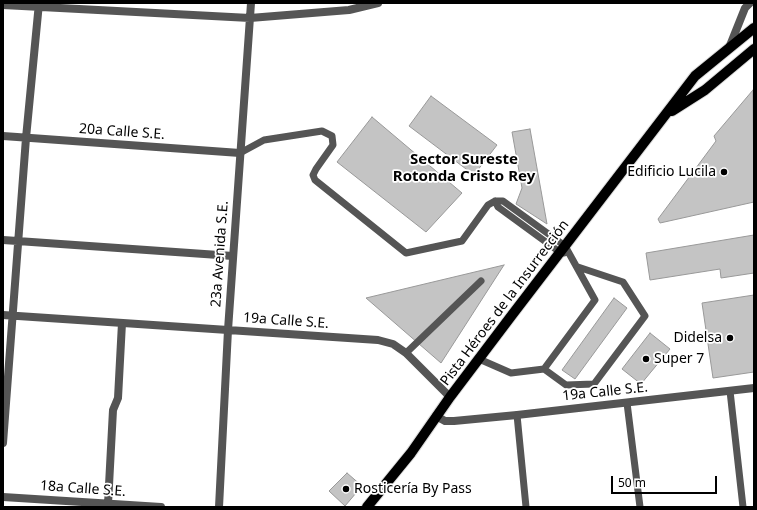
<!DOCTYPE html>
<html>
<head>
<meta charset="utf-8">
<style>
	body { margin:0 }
	#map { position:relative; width:757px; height:510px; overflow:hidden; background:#fff; font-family:"Noto Sans",sans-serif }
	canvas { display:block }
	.frame { position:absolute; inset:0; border:4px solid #000; pointer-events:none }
	.scale { position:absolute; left:611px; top:476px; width:106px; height:18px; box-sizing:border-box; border:2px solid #000; border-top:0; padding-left:5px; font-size:12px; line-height:14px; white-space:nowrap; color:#000; -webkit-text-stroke:3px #fff; paint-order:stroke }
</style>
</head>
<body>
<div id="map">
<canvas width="757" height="510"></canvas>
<div class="frame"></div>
<div class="scale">50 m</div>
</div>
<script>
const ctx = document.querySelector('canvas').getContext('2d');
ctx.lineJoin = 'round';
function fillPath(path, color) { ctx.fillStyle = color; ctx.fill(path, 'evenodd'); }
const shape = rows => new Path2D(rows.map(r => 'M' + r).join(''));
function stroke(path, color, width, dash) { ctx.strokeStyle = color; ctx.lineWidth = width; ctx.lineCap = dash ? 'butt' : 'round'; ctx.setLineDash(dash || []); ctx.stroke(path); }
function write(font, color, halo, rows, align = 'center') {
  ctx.font = font + ' "Noto Sans",sans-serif'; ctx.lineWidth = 3.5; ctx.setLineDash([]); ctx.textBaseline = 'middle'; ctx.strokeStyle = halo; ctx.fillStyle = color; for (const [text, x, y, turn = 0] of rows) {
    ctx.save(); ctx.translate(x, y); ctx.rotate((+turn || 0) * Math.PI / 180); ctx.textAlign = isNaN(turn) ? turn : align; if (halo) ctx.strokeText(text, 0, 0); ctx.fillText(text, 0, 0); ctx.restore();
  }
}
const building = shape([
	[753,90,754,202,660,223,658,219,716,141,714,136,753,90],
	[431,96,497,145,474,175,409,126,431,96],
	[372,117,462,193,426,232,337,162,372,117],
	[530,129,547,224,516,204,522,188,512,132,530,129],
	[754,235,754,273,721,278,720,269,650,280,646,253,754,235],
	[504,265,441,363,366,298,504,265],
	[754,295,754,372,713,378,702,303,754,295],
	[614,298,627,308,575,379,562,370,614,298],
	[650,333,670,349,641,384,622,369,650,333],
	[347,473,362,486,345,506,329,491,347,473]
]);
const lane = shape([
	[240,153,264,140,322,131,332,136,333,145,316,169,313,175,315,180,406,253,462,241,488,205,495,201,503,201,565,246,595,300,544,369,511,373,479,359],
	[495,201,498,207,561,253,564,253],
	[406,353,481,281],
	[544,369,566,385,594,384,645,316,623,282,578,267],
	[730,391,743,507],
	[627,403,640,507],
	[517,415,526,507]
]);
const street = shape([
	[3,5,250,18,349,10,378,3],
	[729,48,745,8,750,3],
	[3,136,240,153],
	[3,240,233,256],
	[3,315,378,340,393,344,406,353,450,397],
	[436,416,445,421,454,421,517,415,754,388],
	[3,443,26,138,39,3],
	[3,497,161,507],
	[108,504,113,410,118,398,122,323],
	[219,507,228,330,251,3]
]);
const primary = shape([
	[672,111,705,90,754,49],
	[367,507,411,453,450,397,512,315,695,76,754,28]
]);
const markers = [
	[724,172,4,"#000"],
	[730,338,4,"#000"],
	[646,359,4,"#000"],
	[346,489,4,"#000"]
];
const streetNames = [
	["20a Calle S.E.",122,132,4],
	["23a Avenida S.E.",220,254,-86],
	["Pista Héroes de la Insurrección",505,303,-53],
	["19a Calle S.E.",286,321,4],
	["19a Calle S.E.",605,392,-6],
	["18a Calle S.E.",83,489,4]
];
const poiNames = [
	["Edificio Lucila",716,172],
	["Didelsa",722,338],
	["Super 7",654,359,"left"],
	["Rosticería By Pass",354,489,"left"]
];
const neighbourhoodNames = [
	["Sector Sureste",464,160],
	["Rotonda Cristo Rey",464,177]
];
fillPath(building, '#c4c4c4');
stroke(building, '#999', 1);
stroke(primary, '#dbdbdb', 12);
stroke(lane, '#555', 7);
stroke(street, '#555', 8);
stroke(primary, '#000', 10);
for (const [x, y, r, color] of markers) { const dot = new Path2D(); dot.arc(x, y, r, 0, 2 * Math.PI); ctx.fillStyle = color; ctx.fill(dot); stroke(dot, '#fff', 1.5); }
write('14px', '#000', '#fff', streetNames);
write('14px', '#000', '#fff', poiNames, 'right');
write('bold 15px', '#000', '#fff', neighbourhoodNames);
</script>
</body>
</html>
